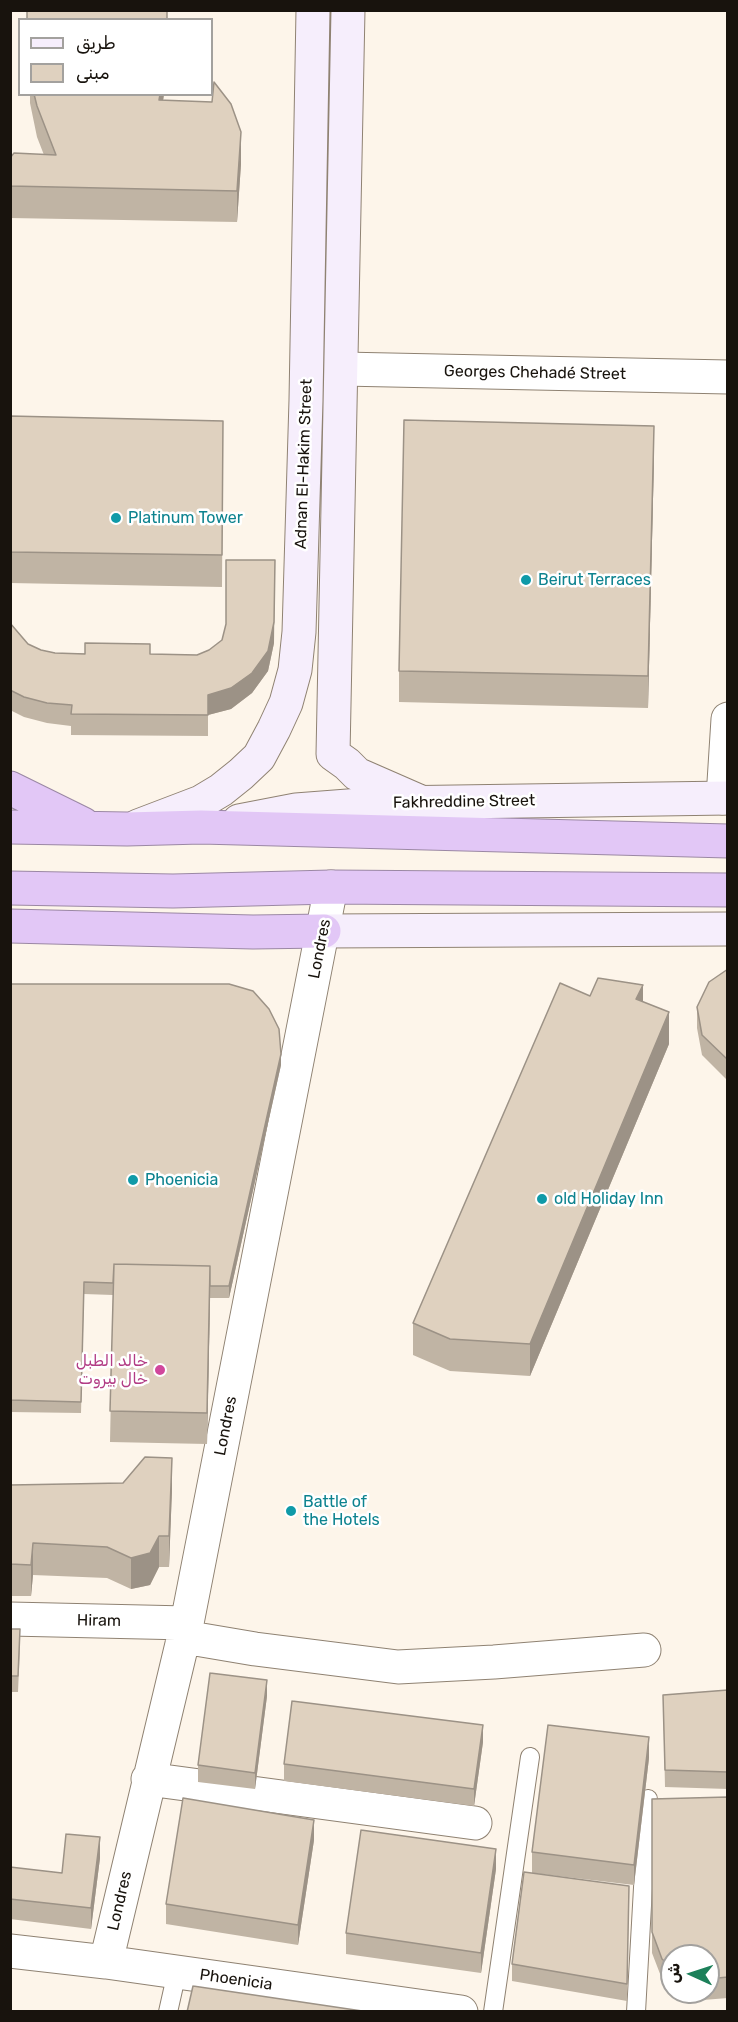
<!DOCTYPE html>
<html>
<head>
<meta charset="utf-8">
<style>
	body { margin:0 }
	#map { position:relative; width:738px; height:2022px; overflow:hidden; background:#fdf5ea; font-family:Rubik,Cairo,sans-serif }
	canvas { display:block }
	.frame { position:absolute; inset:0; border:12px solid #18130d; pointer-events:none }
	.legend { position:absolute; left:18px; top:18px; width:195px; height:78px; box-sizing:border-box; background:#fff; border:2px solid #a3a19e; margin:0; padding:8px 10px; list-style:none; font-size:18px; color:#18130d }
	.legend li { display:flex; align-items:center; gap:12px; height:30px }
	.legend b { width:30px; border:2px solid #a3a19e }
	.north { position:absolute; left:660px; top:1944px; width:60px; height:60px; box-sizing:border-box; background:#fff; border:2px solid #a3a19e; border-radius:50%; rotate:273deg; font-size:16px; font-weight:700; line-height:24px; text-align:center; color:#18130d }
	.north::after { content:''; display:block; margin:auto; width:21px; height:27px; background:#1c805a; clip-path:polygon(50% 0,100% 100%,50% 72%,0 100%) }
</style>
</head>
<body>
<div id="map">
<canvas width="738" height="2022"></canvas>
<div class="frame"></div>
<ul class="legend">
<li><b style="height:8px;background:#f6eefc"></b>طريق</li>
<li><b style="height:16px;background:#dfd1bf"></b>مبنى</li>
</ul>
<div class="north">ش</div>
</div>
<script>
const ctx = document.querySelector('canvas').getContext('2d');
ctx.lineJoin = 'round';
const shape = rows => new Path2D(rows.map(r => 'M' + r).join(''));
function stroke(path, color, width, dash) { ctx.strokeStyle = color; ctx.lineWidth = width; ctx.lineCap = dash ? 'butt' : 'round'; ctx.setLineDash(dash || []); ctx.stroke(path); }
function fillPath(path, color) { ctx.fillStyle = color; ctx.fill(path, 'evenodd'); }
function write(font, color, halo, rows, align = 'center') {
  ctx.font = font + ' Rubik,Cairo,sans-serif'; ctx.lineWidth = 5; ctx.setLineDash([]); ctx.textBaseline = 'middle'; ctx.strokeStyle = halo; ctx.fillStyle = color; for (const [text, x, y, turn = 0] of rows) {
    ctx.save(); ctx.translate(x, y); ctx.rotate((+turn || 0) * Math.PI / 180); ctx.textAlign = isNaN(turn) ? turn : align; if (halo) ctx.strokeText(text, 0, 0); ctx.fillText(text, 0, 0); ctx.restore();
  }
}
const lane = shape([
	[168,2012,177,1972],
	[493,2012,530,1757],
	[636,2012,648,1799]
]);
const street = shape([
	[342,369,728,377],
	[723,798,728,719],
	[10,1619,187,1623],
	[184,1637,255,1649,398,1667,494,1662,644,1650],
	[148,1779,475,1823],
	[10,1951,106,1962,461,2012],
	[106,1962,187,1623,331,887]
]);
const secondary = shape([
	[348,10,333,754,347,764,357,774,421,802],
	[239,821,296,810,387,803,728,798],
	[138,826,201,802,221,790,241,774,259,757,274,729,286,703,295,670,299,632,306,400,313,10],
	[324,931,728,929]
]);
const highway = shape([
	[10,788,83,824],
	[10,827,127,829,201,827,728,841],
	[10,888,173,891,331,887,728,890],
	[10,926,253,932,324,931]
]);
const wall = shape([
	[30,94,164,94,163,100,241,164,237,222,10,218,10,158,44,155,37,137,30,103],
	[10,416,223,421,222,587,10,583],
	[654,457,648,708,399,702,399,671],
	[10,623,28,644,41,650,55,653,197,655,274,643,268,671,252,693,231,709,208,715,208,736,71,735,71,726,47,723,24,717,10,710],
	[728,969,728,1081,702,1055,697,1028,697,1007],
	[10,984,281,1065,229,1298,210,1298,207,1444,110,1442,113,1295,84,1294,81,1413,10,1412],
	[590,996,643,1001,669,1044,530,1376,450,1371,413,1355,413,1323],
	[10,1485,172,1489,169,1567,159,1567,150,1585,131,1589,107,1578,33,1575,31,1596,10,1596],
	[10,1629,20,1646,18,1692,10,1692],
	[728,1690,728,1789,665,1787,663,1695],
	[267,1696,255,1789,198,1782,198,1765],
	[483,1742,474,1806,284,1781,284,1764],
	[649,1758,634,1885,532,1873,532,1852],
	[728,1797,728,1998,703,2000,682,1997,676,1992,708,1992,708,1956,672,1956,672,1989,662,1979,652,1953,652,1799],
	[314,1840,298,1945,166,1924,166,1904],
	[100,1858,91,1929,10,1919,10,1867,62,1873],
	[496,1869,481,1973,346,1954,346,1933],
	[629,1886,627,2001,512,1981,512,1964]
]);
const shadedWall = shape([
	[160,94,164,94,159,132,159,100],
	[241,132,241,164,237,222,237,191],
	[654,426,654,457,648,708,648,676],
	[275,560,274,643,268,671,252,693,231,709,208,715,208,695],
	[643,985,643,1016,636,999],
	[669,1012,669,1044,530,1376,530,1344],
	[281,1054,281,1065,229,1298,229,1286],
	[210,1266,210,1298,207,1444,207,1413],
	[172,1458,172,1489,169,1567,169,1536],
	[159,1536,159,1567,150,1585,131,1589,131,1558],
	[33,1543,33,1575,31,1596,31,1565],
	[267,1680,267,1696,255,1789,255,1773],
	[483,1725,483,1742,474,1806,474,1789],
	[649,1737,649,1758,634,1885,634,1865],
	[314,1820,314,1840,298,1945,298,1925],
	[100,1837,100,1858,91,1929,91,1908],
	[496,1849,496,1869,481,1973,481,1953],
	[728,1977,728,1998,727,1998,727,1977]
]);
const building = shape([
	[27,10,167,10,167,20,27,20,27,10],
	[214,82,231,104,241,132,237,191,10,186,10,158,14,153,56,155,37,106,34,94,160,94,159,100,212,102,214,82],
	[10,416,223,421,222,555,10,552,10,416],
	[404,420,654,426,648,676,399,671,404,420],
	[226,560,275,560,274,622,268,651,252,673,231,688,208,695,208,715,71,714,72,705,47,703,24,697,10,690,10,623,28,644,41,650,55,653,85,654,85,643,150,644,150,654,197,655,209,650,222,640,226,624,226,560],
	[728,969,728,1060,702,1035,697,1007,709,982,728,969],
	[598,978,643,985,636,999,669,1012,530,1344,450,1339,413,1323,560,983,590,996,598,978],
	[10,984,229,984,253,991,269,1009,279,1029,281,1054,229,1286,210,1286,210,1266,114,1264,113,1283,84,1282,81,1402,10,1400,10,984],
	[114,1264,210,1266,207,1413,110,1411,114,1264],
	[145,1457,172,1458,169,1536,159,1536,150,1553,131,1558,107,1547,33,1543,31,1565,10,1564,10,1485,123,1483,145,1457],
	[10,1629,20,1629,18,1676,10,1676,10,1629],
	[210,1673,267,1680,255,1773,198,1765,210,1673],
	[728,1690,728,1772,665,1770,663,1695,728,1690],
	[292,1701,483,1725,474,1789,284,1764,292,1701],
	[548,1725,649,1737,634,1865,532,1852,548,1725],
	[728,1797,728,1977,708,1979,708,1956,672,1956,672,1968,662,1959,652,1932,652,1799,728,1797],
	[183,1798,314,1820,298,1925,166,1904,183,1798],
	[361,1830,496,1849,481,1953,346,1933,361,1830],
	[66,1834,100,1837,91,1908,10,1899,10,1867,62,1873,66,1834],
	[524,1872,629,1886,627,1984,512,1964,524,1872],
	[193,1986,369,2012,187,2012,193,1986]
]);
const markers = [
	[116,518,6,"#0f9aa8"],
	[526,580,6,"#0f9aa8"],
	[133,1180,6,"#0f9aa8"],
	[542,1199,6,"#0f9aa8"],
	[160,1370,6,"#d1479c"],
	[291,1511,6,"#0f9aa8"]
];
const streetNames = [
	["Georges Chehadé Street",535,373,1],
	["Adnan El-Hakim Street",304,464,-88],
	["Fakhreddine Street",464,802,-1],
	["Londres",320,949,-79],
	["Londres",226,1426,-79],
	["Hiram",99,1621,1],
	["Londres",120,1901,-77],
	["Phoenicia",236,1980,8]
];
const cultureNames = [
	["Platinum Tower",128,518],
	["Beirut Terraces",538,580],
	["Phoenicia",145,1180],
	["old Holiday Inn",554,1199],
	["Battle of",303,1502],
	["the Hotels",303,1520]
];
const hotelNames = [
	["خالد الطبل",148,1361],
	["خال بيروت",148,1379]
];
stroke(lane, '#8f8272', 20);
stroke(street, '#8f8272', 35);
stroke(secondary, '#8f8272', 35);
stroke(highway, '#9b88a4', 35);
stroke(lane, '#fff', 18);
stroke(street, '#fff', 33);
stroke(secondary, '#f6eefc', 33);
stroke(highway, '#e2c7f6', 33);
fillPath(wall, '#c0b4a4');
fillPath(shadedWall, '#9c9286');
fillPath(building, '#dfd1bf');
stroke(building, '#9c9286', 1.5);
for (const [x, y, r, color] of markers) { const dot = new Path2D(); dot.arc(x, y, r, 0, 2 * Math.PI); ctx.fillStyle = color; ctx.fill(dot); stroke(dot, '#fff', 2); }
write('16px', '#18130d', '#fff', streetNames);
write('16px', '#0d838f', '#fff', cultureNames, 'left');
write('16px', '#b23c85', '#fff', hotelNames, 'right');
</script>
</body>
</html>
